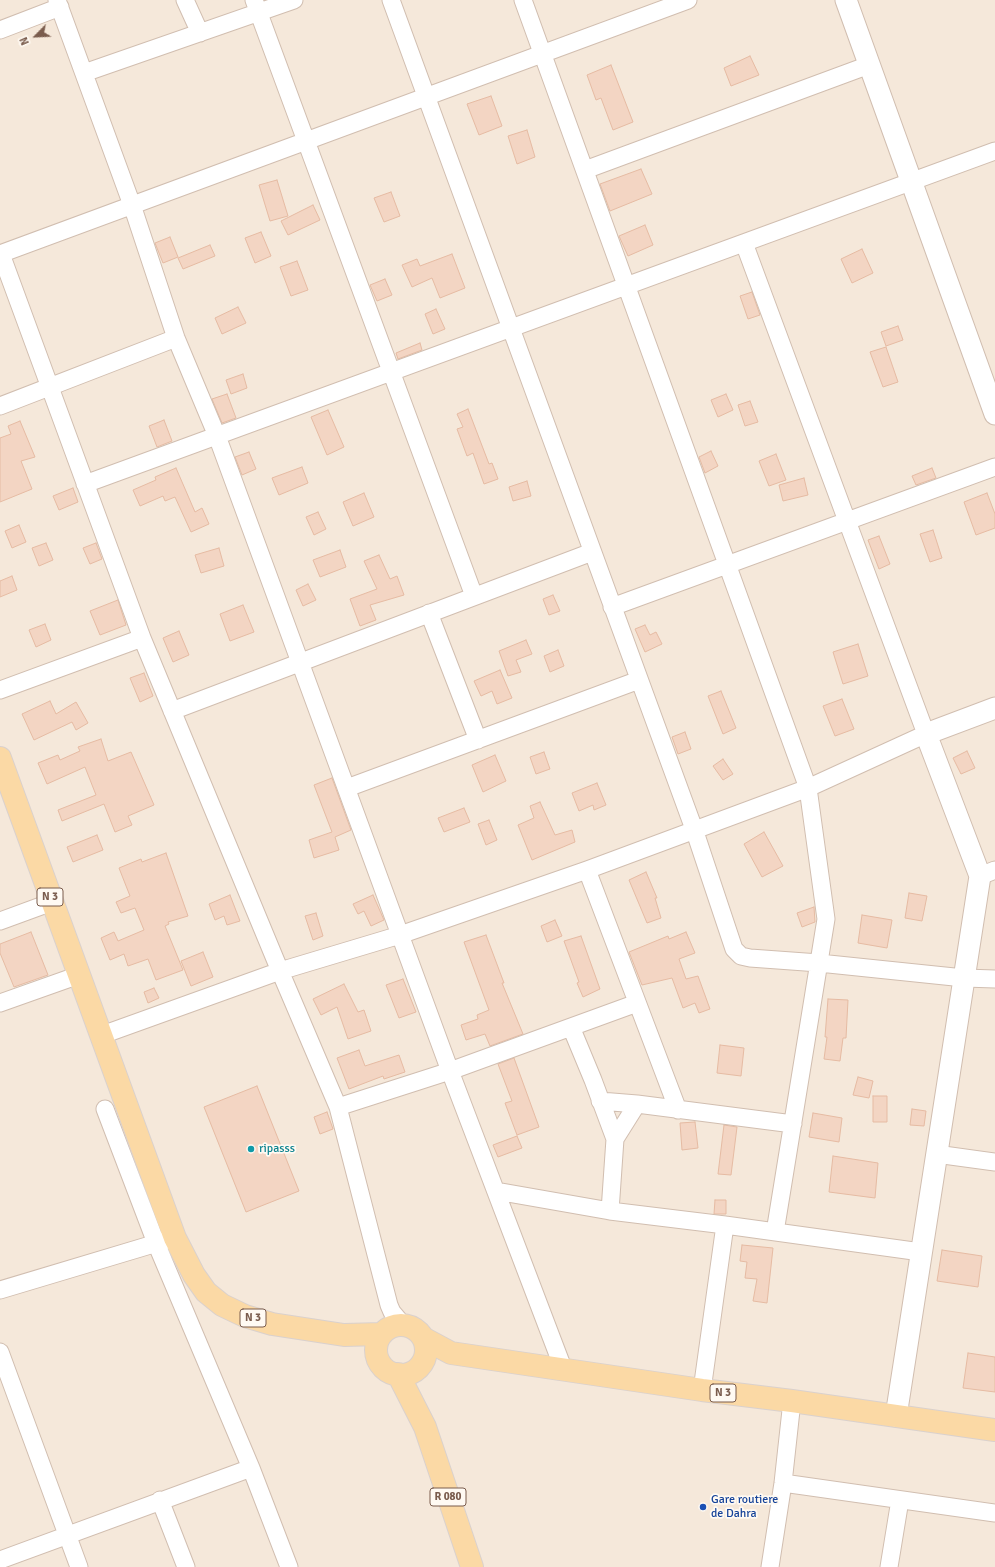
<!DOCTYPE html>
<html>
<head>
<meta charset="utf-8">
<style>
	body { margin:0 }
	#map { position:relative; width:995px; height:1567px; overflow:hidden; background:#fdf6ec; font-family:Signika,sans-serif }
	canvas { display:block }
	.north { position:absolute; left:16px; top:16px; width:40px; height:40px; -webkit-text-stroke:3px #fffaf3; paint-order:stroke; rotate:246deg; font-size:11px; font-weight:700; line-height:16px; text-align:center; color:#7a5c4d }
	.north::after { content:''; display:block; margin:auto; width:14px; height:18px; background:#7a5c4d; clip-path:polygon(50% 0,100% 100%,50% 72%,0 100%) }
</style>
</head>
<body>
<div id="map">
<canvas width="995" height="1567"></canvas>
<div class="north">N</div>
</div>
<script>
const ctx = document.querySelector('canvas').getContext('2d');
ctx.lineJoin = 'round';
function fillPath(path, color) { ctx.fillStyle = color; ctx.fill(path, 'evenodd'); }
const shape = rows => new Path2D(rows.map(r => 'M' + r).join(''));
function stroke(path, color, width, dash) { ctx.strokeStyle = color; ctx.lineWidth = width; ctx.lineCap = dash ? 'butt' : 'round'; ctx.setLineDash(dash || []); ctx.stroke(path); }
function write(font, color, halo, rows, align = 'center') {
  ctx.font = font + ' Signika,sans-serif'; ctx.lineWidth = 3.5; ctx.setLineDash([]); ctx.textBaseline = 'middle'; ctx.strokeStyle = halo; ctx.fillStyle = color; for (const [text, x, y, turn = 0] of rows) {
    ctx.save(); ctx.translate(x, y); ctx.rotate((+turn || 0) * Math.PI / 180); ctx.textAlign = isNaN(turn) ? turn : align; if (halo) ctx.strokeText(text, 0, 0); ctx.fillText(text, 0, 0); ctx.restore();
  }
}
const residential = shape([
	[0,0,995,0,995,1567,0,1567]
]);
const building = shape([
	[750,56,759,75,731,86,724,68,750,56],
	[611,65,633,122,613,130,601,98,596,100,587,75,611,65],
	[491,96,502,126,479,135,467,104,491,96],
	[527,130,535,157,517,164,508,136,527,130],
	[641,169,652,194,610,211,600,184,641,169],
	[277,180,288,216,270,221,259,185,277,180],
	[391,192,400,216,384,222,374,198,391,192],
	[313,205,320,220,288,235,281,221,313,205],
	[645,225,653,245,628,256,619,236,645,225],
	[261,232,271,256,255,263,245,238,261,232],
	[170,237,178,257,163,263,155,243,170,237],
	[210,245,215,256,183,269,178,258,210,245],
	[862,249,873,273,852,283,841,259,862,249],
	[452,254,465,288,440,298,432,278,412,287,402,265,417,259,420,266,452,254],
	[297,261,308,290,291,296,280,267,297,261],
	[385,279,392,295,377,301,370,285,385,279],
	[752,292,760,315,748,319,740,296,752,292],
	[238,307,246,323,222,334,215,318,238,307],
	[436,309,445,329,433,334,425,314,436,309],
	[898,326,903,340,886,346,881,332,898,326],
	[420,343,422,350,398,359,396,353,420,343],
	[886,347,898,382,883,387,870,352,886,347],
	[243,374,247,388,231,394,226,380,243,374],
	[227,394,236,418,222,423,212,399,227,394],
	[726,394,733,410,718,417,711,400,726,394],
	[750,401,758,422,745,426,738,405,750,401],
	[468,409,489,464,492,463,498,479,484,484,473,453,467,456,457,429,463,427,457,414,468,409],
	[328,410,344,447,327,455,311,417,328,410],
	[164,420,172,441,157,447,149,426,164,420],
	[20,421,35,457,21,461,32,489,0,502,0,438,11,434,8,426,20,421],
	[711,451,718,466,705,473,699,457,711,451],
	[249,452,256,469,242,475,235,457,249,452],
	[776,454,786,480,769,486,759,461,776,454],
	[302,467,308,483,279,495,272,478,302,467],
	[176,468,195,512,202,508,209,524,191,532,175,497,165,501,163,496,140,506,133,490,156,480,155,477,176,468],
	[932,468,936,478,916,485,912,476,932,468],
	[804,478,808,495,783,501,779,485,804,478],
	[527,481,531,496,513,501,509,487,527,481],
	[73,488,78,502,59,510,53,496,73,488],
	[364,493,374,517,353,526,343,502,364,493],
	[987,493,995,514,995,528,976,535,964,502,987,493],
	[318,512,326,529,314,535,306,517,318,512],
	[19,525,26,542,12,548,5,531,19,525],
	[933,530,942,558,930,562,920,534,933,530],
	[879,536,890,564,879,569,868,540,879,536],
	[46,543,53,560,39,566,32,548,46,543],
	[96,543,102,559,90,564,83,548,96,543],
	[219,548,224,566,201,573,195,555,219,548],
	[340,550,346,567,320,577,313,560,340,550],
	[379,555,390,579,397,576,404,595,370,605,376,620,360,626,350,599,377,589,364,561,379,555],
	[12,576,17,590,0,597,0,581,12,576],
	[308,584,316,600,303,606,296,590,308,584],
	[553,595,560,611,549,615,543,599,553,595],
	[118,600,126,625,100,635,90,611,118,600],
	[243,605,254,632,230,641,220,614,243,605],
	[45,624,51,640,36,647,29,630,45,624],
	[645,625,650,635,656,632,662,644,645,652,635,629,645,625],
	[179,631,189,655,173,662,163,638,179,631],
	[526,640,532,654,516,660,521,672,508,676,499,651,526,640],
	[858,644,868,676,843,684,833,652,858,644],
	[558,650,564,666,550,672,544,656,558,650],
	[500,670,512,698,497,704,492,691,481,696,474,681,500,670],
	[144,673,153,696,140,702,130,678,144,673],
	[721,691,736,728,723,734,708,696,721,691],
	[842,699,854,729,835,736,823,706,842,699],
	[50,701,56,714,76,702,88,723,76,730,72,722,34,740,22,714,50,701],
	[685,732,691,749,678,754,672,737,685,732],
	[101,739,108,761,131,752,154,805,128,816,132,825,115,832,104,804,62,821,58,810,96,795,85,767,47,784,38,763,58,755,60,760,80,751,78,747,101,739],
	[967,751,975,768,961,774,953,758,967,751],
	[544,752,550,769,536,774,530,757,544,752],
	[495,755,506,781,483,792,472,765,495,755],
	[723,759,733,774,723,780,713,766,723,759],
	[332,778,351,830,335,837,339,850,314,858,309,840,332,832,314,785,332,778],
	[597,783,606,805,594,810,593,805,579,811,572,793,597,783],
	[540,802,555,835,572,830,575,842,532,860,518,825,534,818,530,806,540,802],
	[464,808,470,822,444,832,438,818,464,808],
	[489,820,497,840,486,845,478,824,489,820],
	[764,832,783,866,762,877,744,844,764,832],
	[97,835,103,850,73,862,67,847,97,835],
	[166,853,188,916,168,922,169,924,165,926,183,970,156,980,148,959,128,966,124,954,110,960,101,938,114,932,118,941,144,930,135,908,121,913,116,902,130,896,119,868,141,859,142,862,166,853],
	[646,872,657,898,655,898,661,918,647,923,629,880,646,872],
	[909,893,927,896,922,921,905,918,909,893],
	[230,895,240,921,227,925,224,916,215,920,209,904,230,895],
	[373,895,384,920,371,926,364,911,358,914,353,904,373,895],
	[814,907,815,922,802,927,797,913,814,907],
	[316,913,323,936,313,940,305,916,316,913],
	[862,915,892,920,887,948,858,943,862,915],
	[555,920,562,936,547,942,541,926,555,920],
	[31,932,48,975,14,987,0,953,0,944,31,932],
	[686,932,695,953,679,959,686,979,698,976,710,1009,699,1013,695,1003,683,1008,672,978,642,985,629,952,668,936,669,939,686,932],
	[486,935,504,983,502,983,523,1034,490,1046,485,1034,466,1040,461,1025,478,1019,477,1015,489,1010,464,942,486,935],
	[581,936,600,989,583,997,577,983,579,982,564,941,581,936],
	[203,952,213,977,191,986,181,961,203,952],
	[403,979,416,1012,399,1018,386,985,403,979],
	[344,984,358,1012,364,1010,371,1031,348,1039,337,1007,321,1015,313,999,344,984],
	[154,988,159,998,148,1003,144,992,154,988],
	[828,999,848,1000,846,1038,843,1038,840,1061,824,1059,827,1037,825,1037,828,999],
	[720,1045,744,1048,741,1076,717,1073,720,1045],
	[359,1050,365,1066,399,1055,405,1072,384,1079,383,1076,349,1089,337,1058,359,1050],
	[514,1058,539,1127,517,1135,505,1103,512,1101,498,1064,514,1058],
	[858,1077,873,1081,869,1098,853,1095,858,1077],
	[257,1086,299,1191,246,1212,204,1107,257,1086],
	[873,1096,887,1096,887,1122,873,1122,873,1096],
	[912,1109,926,1111,924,1126,910,1125,912,1109],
	[327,1112,333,1129,320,1134,314,1117,327,1112],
	[813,1113,842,1118,839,1142,809,1137,813,1113],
	[695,1122,698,1148,682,1150,680,1123,695,1122],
	[724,1125,737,1127,731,1175,718,1174,724,1125],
	[517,1136,522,1148,498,1157,493,1145,517,1136],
	[833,1156,878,1163,875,1198,829,1192,833,1156],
	[715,1200,726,1200,726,1214,714,1214,715,1200],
	[742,1245,773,1248,767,1303,753,1301,757,1279,745,1278,747,1262,740,1261,742,1245],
	[942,1250,982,1256,978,1287,937,1281,942,1250],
	[968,1353,995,1357,995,1392,963,1388,968,1353]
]);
const minor = shape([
	[57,0,132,205,176,338,217,436,450,1071,563,1368],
	[185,0,200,33],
	[254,0,474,596],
	[391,0,694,829,734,949,741,956,750,958,819,963,964,978,995,979],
	[523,0,808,788,826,919,775,1232],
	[0,30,60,7],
	[84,73,294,0],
	[585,170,869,65],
	[0,254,688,0],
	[1,254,142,638,280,971,338,1107,389,1305,392,1312,403,1325],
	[0,406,176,338],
	[85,484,995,151],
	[612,607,995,467],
	[429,613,478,740],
	[0,690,142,638],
	[172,711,592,552],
	[347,788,639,680],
	[587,870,678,1110],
	[980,876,995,870],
	[0,921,52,902],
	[0,1003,79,975],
	[571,1027,593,1080,615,1139,610,1211],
	[102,1035,280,971,400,935,587,870,808,788,926,734,744,243],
	[600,1101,637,1104,793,1124],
	[338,1107,450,1071,637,1003],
	[105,1109,156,1243,251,1468,289,1567],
	[615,1139,637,1104],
	[936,1154,995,1162],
	[496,1191,610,1211,725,1225,921,1252],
	[0,1290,167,1240],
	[0,1352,79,1567],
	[702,1390,725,1225],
	[783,1483,995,1513],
	[160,1500,186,1567],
	[0,1560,251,1468],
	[770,1567,783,1483,792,1401],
	[889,1567,900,1500]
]);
const tertiary = shape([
	[846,0,995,414],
	[896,1416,980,876,926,734,995,708]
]);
const primary = shape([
	[0,758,175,1238,194,1275,206,1292,222,1305,245,1316,272,1324,344,1335,382,1334],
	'376 1350a25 25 0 1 1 50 0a25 25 0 1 1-50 0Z',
	[423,1338,451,1353,702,1390,792,1401,995,1430],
	[398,1374,425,1427,472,1567]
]);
const markers = [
	[251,1149,4,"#0f9aa8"],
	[703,1507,4,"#1a4fb4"]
];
const shields = [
	[50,897,26],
	[253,1318,26],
	[723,1393,26],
	[448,1497,36]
];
const shieldNames = [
	["N 3",50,897],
	["N 3",253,1318],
	["N 3",723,1393],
	["R 080",448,1497]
];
const cultureNames = [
	["ripasss",259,1149]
];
const transitNames = [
	["Gare routiere",711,1500],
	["de Dahra",711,1514]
];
fillPath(residential, '#f5e8da');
fillPath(building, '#f3d5c3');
stroke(building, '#e6bba3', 1);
stroke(minor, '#d1beb0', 19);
stroke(tertiary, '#d1beb0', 23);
stroke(primary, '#dad1cd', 24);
stroke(minor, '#fff', 17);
stroke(tertiary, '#fff', 21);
stroke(primary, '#fbd9a5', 22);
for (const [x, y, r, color] of markers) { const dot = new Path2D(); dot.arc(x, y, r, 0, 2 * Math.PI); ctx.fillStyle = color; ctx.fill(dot); stroke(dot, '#fffaf3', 1.5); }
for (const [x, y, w] of shields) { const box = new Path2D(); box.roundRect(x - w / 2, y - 9, w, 18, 3); ctx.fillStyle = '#fffaf3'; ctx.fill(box); stroke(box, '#7a5c4d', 1); }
write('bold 11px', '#7a5c4d', null, shieldNames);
write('12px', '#0d838f', '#fffaf3', cultureNames, 'left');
write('12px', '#164399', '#fffaf3', transitNames, 'left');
</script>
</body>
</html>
